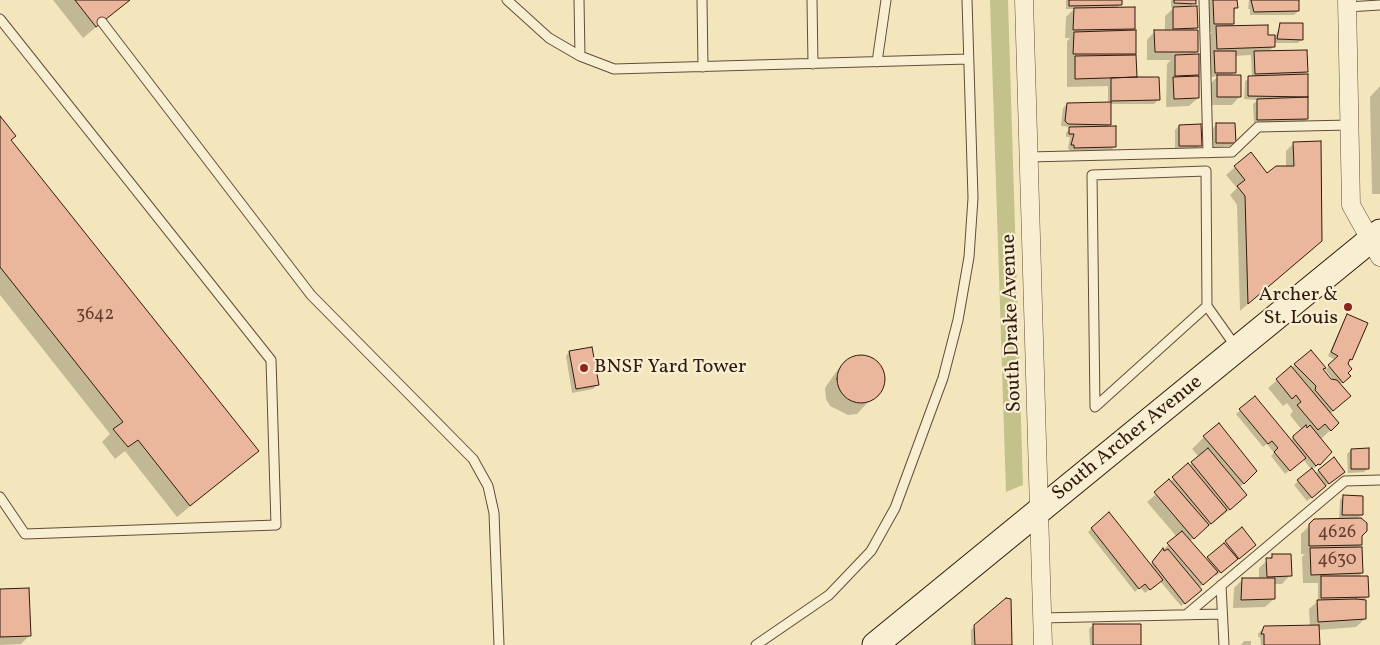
<!DOCTYPE html>
<html>
<head>
<meta charset="utf-8">
<style>
	body { margin:0 }
	canvas { display:block; background:#f4e6bc }
</style>
</head>
<body>
<canvas width="1380" height="645"></canvas>
<script>
const ctx = document.querySelector('canvas').getContext('2d');
ctx.lineJoin = 'round';
function fillPath(path, color) { ctx.fillStyle = color; ctx.fill(path, 'evenodd'); }
const shape = rows => new Path2D(rows.map(r => 'M' + r).join(''));
function stroke(path, color, width, dash) { ctx.strokeStyle = color; ctx.lineWidth = width; ctx.lineCap = dash ? 'butt' : 'round'; ctx.setLineDash(dash || []); ctx.stroke(path); }
function write(font, color, halo, rows, align = 'center') {
  ctx.font = font + ' Vollkorn,serif'; ctx.lineWidth = 4.5; ctx.setLineDash([]); ctx.textBaseline = 'middle'; ctx.strokeStyle = halo; ctx.fillStyle = color; for (const [text, x, y, turn = 0] of rows) {
    ctx.save(); ctx.translate(x, y); ctx.rotate((+turn || 0) * Math.PI / 180); ctx.textAlign = isNaN(turn) ? turn : align; if (halo) ctx.strokeText(text, 0, 0); ctx.fillText(text, 0, 0); ctx.restore();
  }
}
const green = shape([
	[990,0,1008,0,1023,485,1006,492]
]);
const shadow = shape([
	[53,0,129,0,83,38],
	[1066,0,1121,0,1121,4,1117,8,1134,29,1131,32,1135,54,1132,56,1136,77,1134,79,1158,100,1154,104,1110,104,1109,124,1106,128,1115,146,1111,150,1070,151,1068,148,1070,137,1066,137,1066,133,1071,127,1061,126,1063,108,1067,104,1108,103,1108,86,1067,87,1067,41,1070,38,1065,38,1066,17,1074,9,1066,9],
	[1171,0,1195,0,1191,7,1197,27,1193,31,1197,52,1193,56,1198,74,1195,78,1198,98,1189,106,1166,107,1167,64,1171,60,1147,60,1147,40,1155,31,1165,31,1165,16,1175,7,1171,7],
	[1204,0,1236,0,1233,24,1229,27,1274,38,1281,25,1302,39,1298,43,1274,43,1274,46,1268,52,1306,72,1303,75,1307,75,1307,119,1303,123,1254,124,1253,104,1258,100,1244,99,1245,81,1252,77,1251,55,1235,56,1235,72,1231,76,1240,96,1232,105,1209,105,1209,85,1218,76,1211,77,1209,36,1212,32,1206,32],
	[1249,0,1298,0,1298,11,1294,15,1250,15,1250,9,1248,9],
	[1380,86,1380,194,1372,194,1370,97],
	[0,118,10,141,257,451,177,517,125,451,115,459,102,442,110,434,0,295],
	[1217,124,1234,142,1230,146,1213,147,1213,128],
	[1179,126,1200,145,1196,149,1175,149,1175,130],
	[1294,143,1312,249,1240,311,1237,205,1230,195,1237,188,1226,175,1250,154,1267,174,1286,167,1286,151],
	[1348,316,1367,324,1351,360,1347,364,1345,380,1339,385,1349,396,1330,414,1338,423,1320,440,1330,452,1315,468,1313,467,1311,469,1303,459,1285,474,1271,456,1274,453,1267,444,1263,447,1236,414,1255,398,1290,441,1302,430,1290,415,1293,411,1287,403,1283,406,1268,388,1311,351,1326,369,1336,360,1328,356,1344,320],
	[1324,368,1334,381,1330,380,1322,370],
	[569,352,597,385,593,389,572,393,566,356],
	[856,356,865,356,874,360,880,368,882,387,857,414,848,415,830,406,826,399,825,388,836,372,849,359],
	[1204,437,1256,471,1239,488,1237,504,1190,541,1206,560,1226,542,1255,545,1216,576,1214,574,1199,588,1197,594,1181,606,1160,581,1145,593,1140,587,1135,592,1088,532,1092,528,1150,565,1155,561,1153,559,1177,537,1147,502,1199,457,1192,449],
	[1351,450,1368,468,1364,472,1348,473,1347,454],
	[1311,470,1315,474,1319,470,1340,475,1307,501,1294,485],
	[1344,496,1361,515,1356,520,1361,535,1361,545,1357,548,1362,573,1358,577,1368,597,1364,600,1365,619,1356,627,1318,630,1318,645,1261,645,1260,637,1258,637,1258,634,1264,627,1310,626,1309,609,1318,601,1318,583,1303,583,1302,557,1305,554,1301,554,1301,534,1314,521,1339,520,1340,500],
	[1273,555,1290,575,1282,584,1273,584,1274,599,1265,607,1233,608,1234,588,1242,580,1259,579,1259,568],
	[0,590,30,635,21,644,0,645],
	[1093,625,1140,645,1090,645,1089,629],
	[975,626,1011,645,971,645,971,630],
	[1244,641,1251,641,1251,645,1241,645]
]);
const building = shape([
	[75,0,130,0,96,27,75,0],
	[1069,0,1122,0,1122,5,1069,6,1069,0],
	[1174,0,1196,0,1196,4,1174,3,1174,0],
	[1213,0,1237,0,1238,8,1234,8,1234,24,1214,24,1213,0],
	[1251,0,1299,0,1299,11,1254,12,1251,0],
	[1197,6,1198,28,1173,29,1173,7,1197,6],
	[1135,7,1135,29,1073,30,1074,8,1135,7],
	[1280,23,1303,23,1303,40,1277,39,1280,23],
	[1268,25,1268,35,1275,35,1275,47,1217,49,1216,26,1268,25],
	[1136,30,1136,54,1073,54,1074,32,1136,30],
	[1154,30,1198,30,1198,52,1155,52,1154,30],
	[1307,50,1308,72,1255,74,1254,51,1307,50],
	[1214,51,1236,51,1236,73,1215,73,1214,51],
	[1199,54,1199,75,1175,76,1175,55,1199,54],
	[1136,55,1137,77,1075,79,1075,56,1136,55],
	[1308,74,1308,97,1248,96,1248,76,1308,74],
	[1217,75,1241,75,1241,97,1217,97,1217,75],
	[1199,76,1199,98,1174,99,1173,77,1199,76],
	[1137,77,1159,77,1160,100,1111,101,1111,78,1137,77],
	[1308,97,1308,119,1257,120,1257,99,1308,97],
	[1111,102,1111,125,1068,124,1065,121,1067,103,1111,102],
	[0,116,16,136,11,140,259,451,190,506,138,440,128,447,113,429,123,422,0,267,0,116],
	[1216,123,1235,123,1236,143,1216,143,1216,123],
	[1201,124,1202,146,1179,146,1179,125,1201,124],
	[1116,126,1116,147,1074,148,1074,145,1071,145,1074,134,1069,134,1069,127,1116,126],
	[1321,141,1322,241,1248,304,1245,196,1237,186,1245,180,1234,166,1251,152,1267,173,1276,166,1294,166,1293,142,1321,141],
	[1347,314,1368,323,1352,360,1350,359,1348,364,1352,369,1348,373,1351,376,1343,383,1328,365,1338,356,1331,352,1347,314],
	[592,347,599,385,576,389,569,351,592,347],
	[1311,350,1326,368,1323,369,1331,379,1337,380,1351,396,1333,411,1315,390,1316,386,1294,364,1311,350],
	'837 379a24 24 0 1 1 48 0a24 24 0 1 1-48 0Z',
	[1291,366,1339,423,1331,431,1325,424,1318,430,1297,405,1301,402,1296,395,1292,399,1276,379,1291,366],
	[1255,396,1306,458,1290,471,1274,452,1278,448,1272,441,1268,444,1239,409,1255,396],
	[1219,423,1257,471,1244,484,1203,436,1219,423],
	[1306,425,1307,428,1310,425,1332,452,1320,465,1318,464,1316,466,1293,438,1293,436,1306,425],
	[1208,448,1247,495,1230,510,1191,462,1208,448],
	[1369,448,1369,469,1351,469,1351,449,1369,448],
	[1334,457,1345,472,1329,484,1318,470,1334,457],
	[1188,463,1227,510,1211,524,1172,477,1188,463],
	[1312,468,1326,486,1312,498,1297,480,1312,468],
	[1169,479,1209,525,1194,539,1154,492,1169,479],
	[1343,495,1363,496,1363,515,1342,515,1343,495],
	[1109,512,1163,580,1150,590,1145,584,1139,589,1091,528,1109,512],
	[1361,518,1367,523,1367,531,1362,536,1362,545,1309,546,1309,524,1314,519,1361,518],
	[1242,527,1256,545,1239,559,1225,541,1242,527],
	[1182,531,1218,572,1203,585,1167,543,1182,531],
	[1224,543,1238,559,1221,573,1207,557,1224,543],
	[1362,547,1363,573,1311,575,1310,548,1362,547],
	[1163,548,1164,551,1168,549,1202,590,1185,604,1152,562,1163,548],
	[1272,554,1291,554,1292,576,1267,577,1266,558,1272,558,1272,554],
	[1321,576,1368,576,1369,597,1321,598,1321,576],
	[1242,578,1275,578,1275,599,1241,600,1242,578],
	[29,588,31,636,0,637,0,589,29,588],
	[1006,598,1011,599,1012,645,975,645,974,625,1006,598],
	[1356,599,1366,600,1366,619,1318,622,1317,600,1356,599],
	[1093,624,1141,624,1141,645,1093,645,1093,624],
	[1319,625,1320,645,1264,645,1264,634,1261,634,1264,626,1319,625]
]);
const lane = shape([
	[507,0,549,38,580,56,614,69,968,59],
	[579,0,580,56],
	[702,0,703,67],
	[812,0,813,64],
	[1204,0,1208,153],
	[1347,7,1380,5],
	[0,19,271,360,276,525,25,534,0,497],
	[102,22,311,295,473,459,488,486,494,513,499,645],
	[877,62,886,0],
	[1029,157,1232,152,1258,127,1350,125],
	[1207,306,1206,171,1092,175,1095,407,1207,306,1236,347],
	[1221,585,1224,645],
	[1186,615,1345,481,1380,480],
	[1042,618,1222,614],
	[756,645,829,595,871,551,895,508,943,378,958,320,969,257,973,198,967,0]
]);
const street = shape([
	[1024,0,1043,645],
	[1347,0,1351,205,1380,257]
]);
const secondary = shape([
	[875,645,1380,232]
]);
const markers = [
	[1348,307,5,"#8f2418"],
	[584,368,5,"#8f2418"]
];
const numberNames = [
	["3642",95,316],
	["4626",1337,534],
	["4630",1337,561]
];
const poiNames = [
	["Archer &",1338,296],
	["St. Louis",1338,319],
	["BNSF Yard Tower",594,368,"left"]
];
const streetNames = [
	["South Drake Avenue",1013,323,-92],
	["South Archer Avenue",1128,439,-39]
];
fillPath(green, '#c4c28b');
fillPath(shadow, '#0003');
fillPath(building, '#eab79d');
stroke(building, '#33190d', 1);
stroke(lane, '#634c39', 11);
stroke(street, '#634c39', 19);
stroke(secondary, '#33190d', 27);
stroke(lane, '#f8efd3', 9);
stroke(street, '#f8efd3', 18);
stroke(secondary, '#f8efd3', 25);
for (const [x, y, r, color] of markers) { const dot = new Path2D(); dot.arc(x, y, r, 0, 2 * Math.PI); ctx.fillStyle = color; ctx.fill(dot); stroke(dot, '#f8efd3', 2); }
write('18px', '#614031', null, numberNames);
write('20px', '#33190d', '#f8efd3', poiNames, 'right');
write('20px', '#33190d', '#f8efd3', streetNames);
</script>
</body>
</html>
